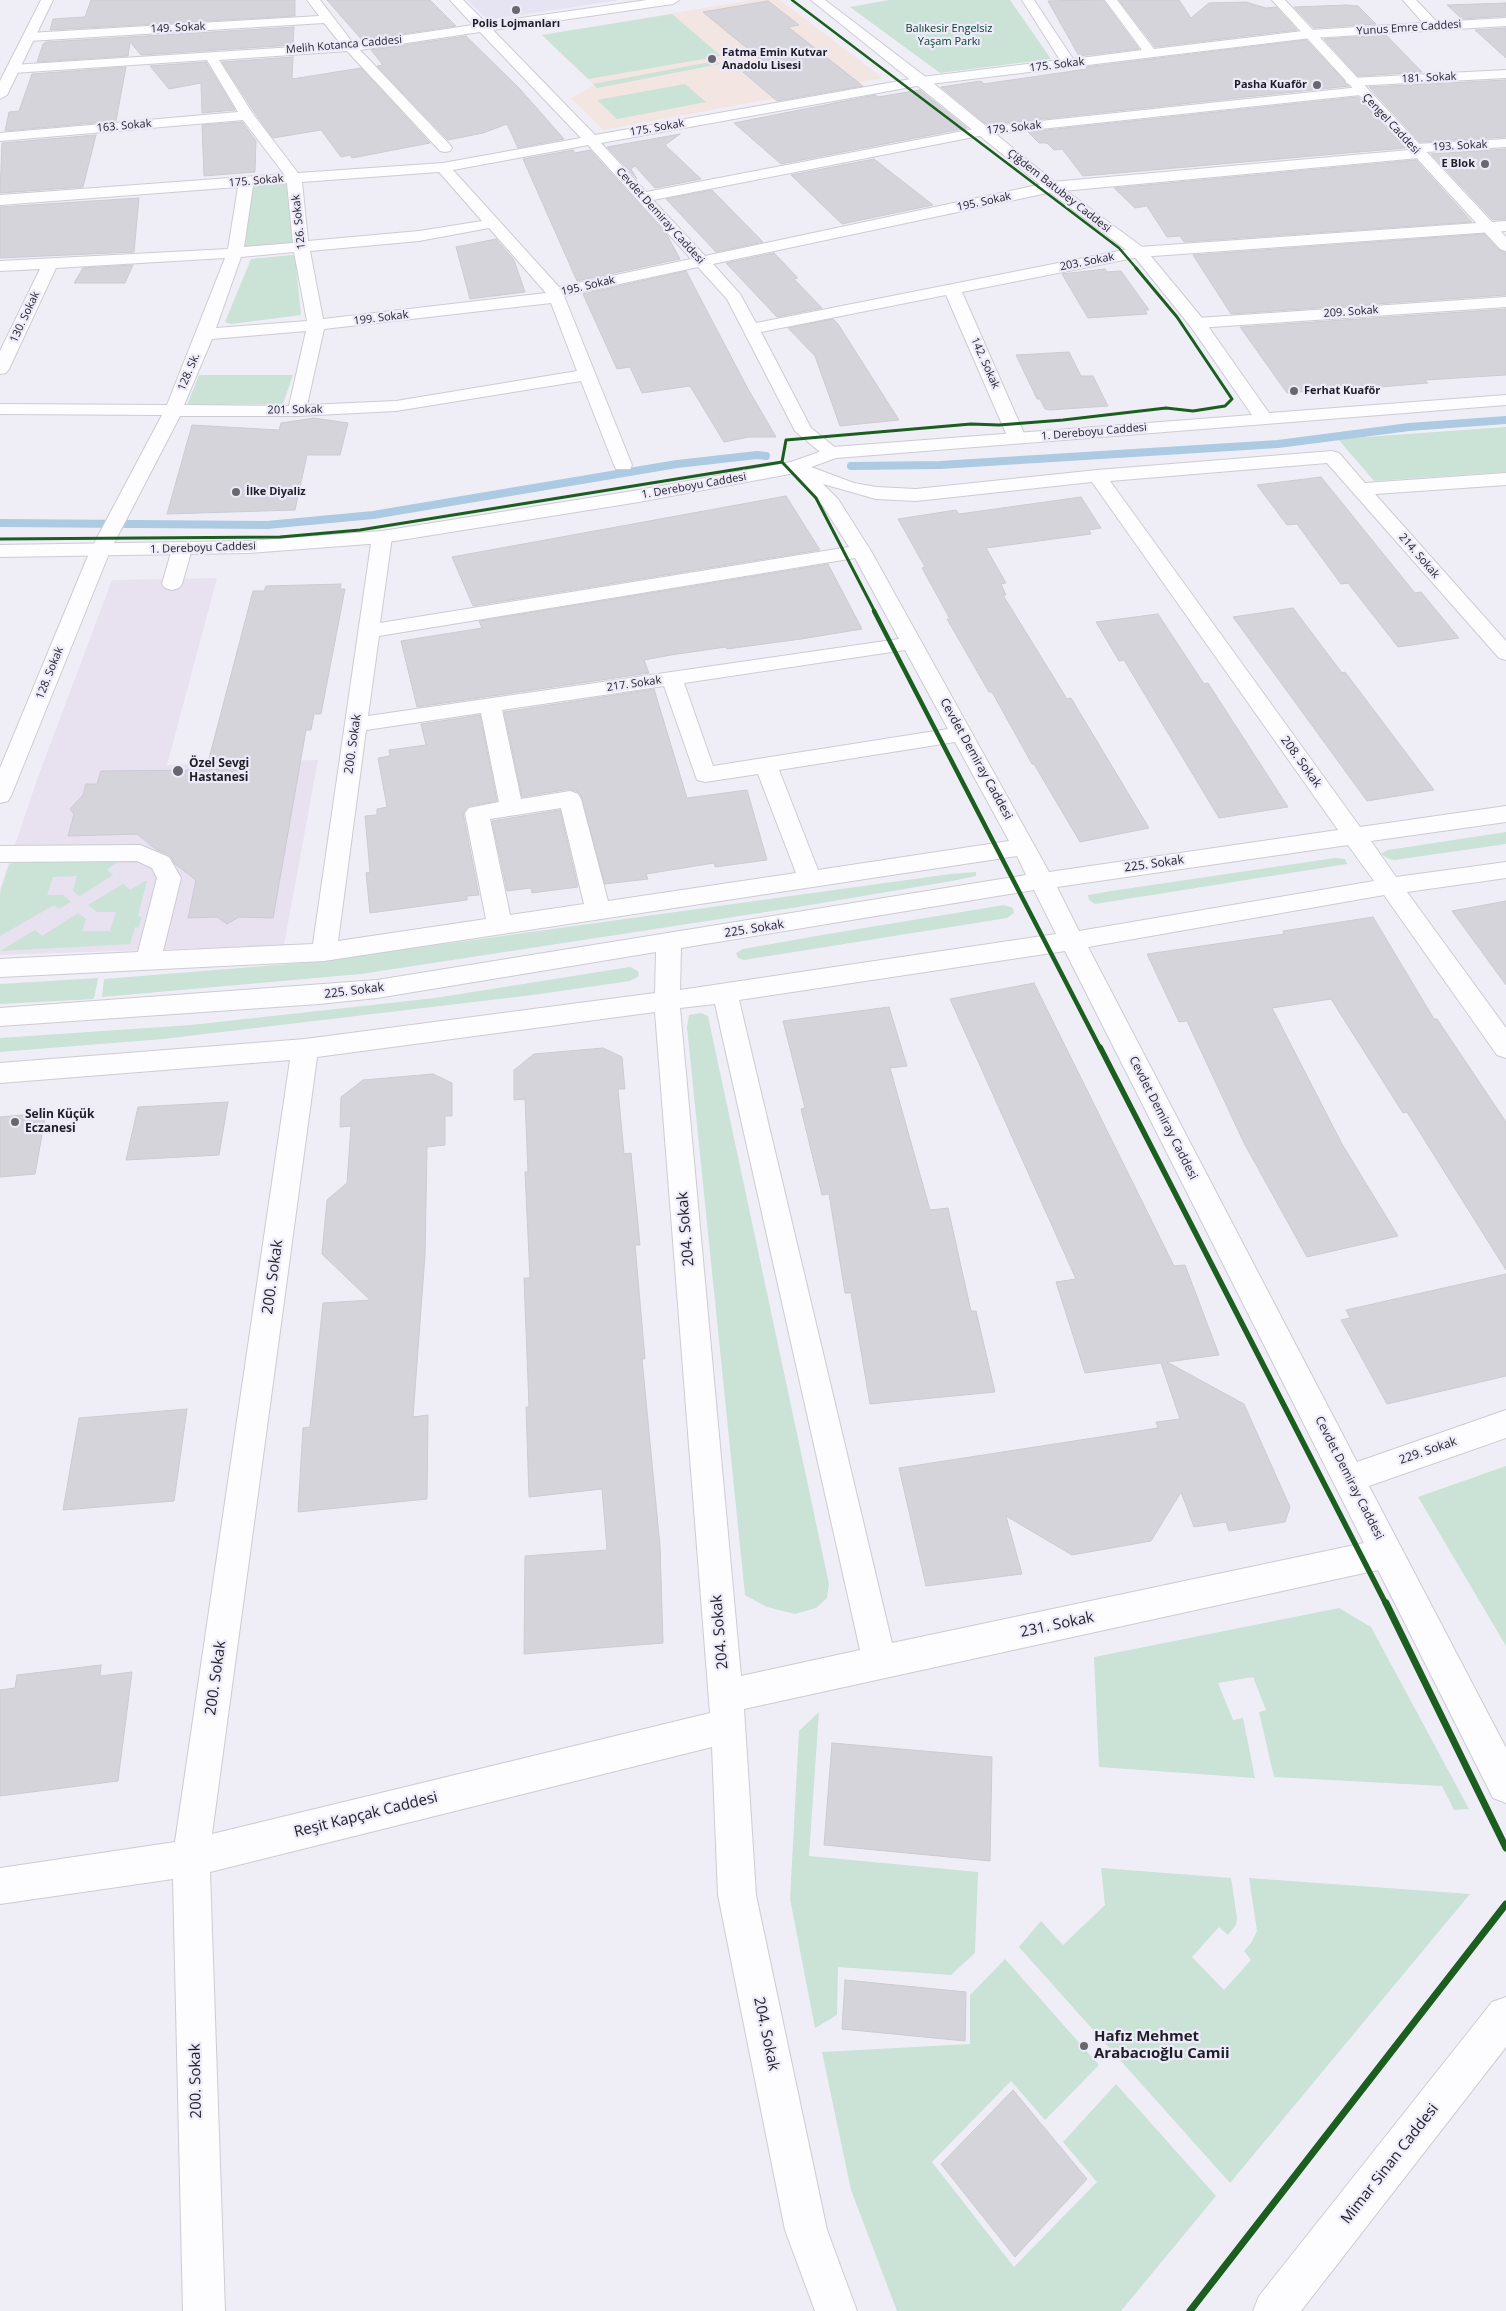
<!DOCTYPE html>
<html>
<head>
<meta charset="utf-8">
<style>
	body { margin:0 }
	canvas { display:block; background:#efeef6 }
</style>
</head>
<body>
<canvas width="1506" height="2311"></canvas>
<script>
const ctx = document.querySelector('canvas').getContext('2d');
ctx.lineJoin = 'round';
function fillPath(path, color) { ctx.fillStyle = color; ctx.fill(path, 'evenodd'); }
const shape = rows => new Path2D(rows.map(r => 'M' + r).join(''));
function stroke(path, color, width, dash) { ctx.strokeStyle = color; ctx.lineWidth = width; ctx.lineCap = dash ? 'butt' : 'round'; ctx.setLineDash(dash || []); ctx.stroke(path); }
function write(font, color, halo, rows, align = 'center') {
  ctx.font = font + ' "Open Sans",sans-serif'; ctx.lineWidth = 4.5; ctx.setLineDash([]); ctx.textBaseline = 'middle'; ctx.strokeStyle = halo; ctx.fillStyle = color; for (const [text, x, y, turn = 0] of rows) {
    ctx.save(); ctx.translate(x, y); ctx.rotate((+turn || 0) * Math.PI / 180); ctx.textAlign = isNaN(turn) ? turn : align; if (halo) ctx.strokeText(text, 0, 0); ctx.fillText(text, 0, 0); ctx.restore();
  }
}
const built = shape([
	[467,0,620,0,488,20]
]);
const education = shape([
	[753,0,780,0,883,78,603,130,571,98,594,85,542,35]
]);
const medical = shape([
	[217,578,167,765,318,760,284,945,0,955,0,889,38,777,112,580]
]);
const green = shape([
	[889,0,1010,0,1051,59,940,73,850,7],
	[672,14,721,56,588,79,542,35],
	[716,61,720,64,597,88,593,84],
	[685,84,706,102,617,119,597,100],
	[286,184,293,243,245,247,252,187],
	[292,255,295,256,301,315,231,324,225,322,251,259],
	[199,375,293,375,283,404,187,405],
	[1506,427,1506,472,1476,474,1374,481,1338,439],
	[1506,832,1506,844,1395,860,1389,859,1381,854,1388,850],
	[1335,858,1345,859,1347,864,1095,904,1089,900,1088,895,1111,891],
	[121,859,107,870,113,875,80,896,73,891,77,876,53,877,47,895,63,895,71,902,59,909,54,905,0,936,0,894,9,865,15,862],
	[976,872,976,876,952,881,792,908,361,974,102,997,104,979,314,962,950,874],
	[145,881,147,881,138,916,142,917,138,928,135,927,130,944,0,951,35,930,42,936,78,913,86,919,82,931,110,931,116,912,97,912,88,905,123,884,130,890],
	[1004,905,1013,908,1014,913,1007,918,744,960,738,958,736,953,743,949,822,935],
	[630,967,638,971,639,976,630,981,533,995,163,1039,0,1052,0,1038,191,1025,435,998],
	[98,978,94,999,0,1004,0,984],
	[701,1013,708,1016,829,1584,827,1598,816,1608,795,1614,767,1607,745,1595,687,1027,689,1015],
	[1506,1466,1506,1646,1418,1497],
	[1339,1608,1371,1627,1469,1809,1454,1810,1442,1786,1274,1777,1259,1712,1266,1710,1253,1677,1218,1683,1233,1720,1243,1718,1255,1778,1099,1767,1094,1657],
	[819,1712,809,1856,978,1872,975,1953,951,1975,838,1967,837,2015,815,2028,790,1899,799,1731],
	[1101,1868,1231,1878,1237,1918,1236,1925,1228,1935,1219,1927,1192,1957,1224,1990,1251,1960,1244,1951,1251,1943,1257,1931,1249,1878,1470,1894,1230,2183,1019,1947,1041,1921,1063,1945,1105,1905],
	[1005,1959,1099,2065,1045,2120,1011,2081,932,2162,1014,2267,1097,2182,1063,2142,1116,2084,1216,2196,1121,2311,897,2311,851,2190,822,2052,970,2044,970,1995]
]);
const stream = shape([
	[851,466,940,465,1278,444,1409,427,1506,420],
	[0,523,267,525,373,515,677,464,757,455,766,456]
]);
const building = shape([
	[91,0,295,0,295,16,50,30,53,19,85,17,91,0],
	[327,0,430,0,456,26,362,40,327,0],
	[1088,0,1103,0,1139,49,1079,56,1048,1,1088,0],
	[1119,0,1179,0,1191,18,1209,3,1246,2,1266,8,1276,7,1297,30,1155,47,1119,0],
	[768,1,799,25,788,27,863,86,777,101,743,72,770,67,703,12,768,1],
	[1506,3,1506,16,1462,19,1447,5,1506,3],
	[1346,5,1358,6,1376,24,1314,28,1294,7,1346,5],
	[294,27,293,45,141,55,130,42,128,56,37,62,43,44,46,42,294,27],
	[1506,28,1506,58,1475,30,1506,28],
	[1386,35,1422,72,1358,76,1324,39,1386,35],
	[466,36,520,89,564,139,518,148,507,124,483,133,448,140,377,66,383,65,371,50,466,36],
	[1306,40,1349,86,987,125,941,87,981,81,984,84,990,83,1087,69,1086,67,1306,40],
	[293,57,292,79,361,68,430,143,352,158,350,155,341,157,321,130,273,138,255,113,222,62,293,57],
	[206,62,235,110,202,113,201,83,169,89,150,66,206,62],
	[126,67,116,121,5,131,9,112,19,111,32,74,126,67],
	[1506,80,1506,137,1420,142,1369,87,1506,80],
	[920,90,967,128,781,164,734,123,875,95,878,97,920,90],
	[1358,97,1405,148,1083,176,1062,149,1054,150,1047,143,1039,143,1028,132,1358,97],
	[242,122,256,141,255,172,204,176,202,125,242,122],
	[680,134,665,145,701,179,655,188,635,166,631,169,637,179,607,147,680,134],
	[96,135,83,187,0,193,2,143,96,135],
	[1506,149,1506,219,1493,220,1431,154,1506,149],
	[573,150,575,153,590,150,667,235,680,259,577,281,523,159,573,150],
	[874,159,933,205,842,224,791,175,874,159],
	[1416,160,1472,222,1184,242,1180,236,1167,237,1147,206,1135,208,1114,188,1416,160],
	[712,190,763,242,716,252,666,199,712,190],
	[139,198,134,252,0,258,0,207,139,198],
	[1484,234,1499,250,1506,253,1506,295,1231,314,1193,255,1484,234],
	[496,239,514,260,525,292,470,299,456,247,496,239],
	[774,253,798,278,794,279,822,308,777,317,726,263,774,253],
	[133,265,125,283,74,283,83,268,133,265],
	[1105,269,1107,272,1121,271,1149,310,1145,310,1147,314,1088,318,1062,274,1105,269],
	[686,271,748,389,776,437,749,437,724,442,690,386,642,393,630,367,617,369,583,294,686,271],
	[1506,309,1506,375,1425,380,1428,383,1368,388,1366,386,1287,393,1240,327,1506,309],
	[833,319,838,324,899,420,840,426,815,356,788,328,833,319],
	[1069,352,1081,376,1093,376,1108,406,1050,410,1045,409,1040,399,1037,399,1016,355,1069,352],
	[314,418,348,423,340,455,307,455,295,510,167,514,192,425,279,430,281,423,314,418],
	[1321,477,1415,593,1421,592,1459,638,1398,647,1348,583,1341,584,1297,524,1287,525,1257,485,1321,477],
	[786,496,820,550,473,606,452,557,786,496],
	[1081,497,1101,528,1089,530,1091,534,986,548,1006,583,1001,584,1006,595,1003,595,1067,699,1071,698,1149,828,1080,842,1034,764,1032,764,992,692,989,692,947,619,950,619,922,568,925,567,898,519,956,510,959,514,1081,497],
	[828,564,862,629,801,639,727,649,726,647,671,655,644,660,649,673,417,707,401,641,482,628,479,621,828,564],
	[341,584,340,589,345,589,321,714,314,714,311,730,306,730,273,918,239,917,227,924,217,917,188,918,196,880,175,864,170,855,157,850,137,834,68,836,74,814,70,809,83,795,86,784,97,784,101,771,206,770,253,591,264,591,266,586,341,584],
	[1293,608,1342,673,1345,672,1434,790,1367,801,1233,617,1293,608],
	[1158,614,1204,684,1208,683,1288,807,1219,818,1124,660,1119,661,1096,622,1158,614],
	[654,689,687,798,747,790,767,860,715,867,714,863,646,874,648,879,605,884,580,793,570,789,522,797,504,712,654,689],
	[480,715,497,801,469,806,463,813,479,895,467,896,467,900,370,913,366,873,370,872,365,816,377,815,377,809,387,807,378,758,390,756,389,750,426,745,421,724,480,715],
	[560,810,578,887,532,893,531,888,507,891,492,821,560,810],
	[1506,901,1506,985,1452,911,1506,901],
	[1373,917,1434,1019,1437,1019,1506,1122,1506,1270,1407,1112,1403,1113,1331,999,1272,1008,1342,1144,1398,1236,1307,1257,1244,1143,1187,1021,1179,1022,1147,954,1284,934,1283,931,1373,917],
	[1034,983,1174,1266,1185,1265,1219,1355,1167,1362,1244,1404,1290,1507,1285,1522,1229,1531,1226,1522,1194,1527,1181,1492,1151,1541,1072,1555,1006,1516,1022,1574,926,1586,899,1468,1158,1428,1156,1422,1180,1419,1161,1363,1085,1373,1056,1282,1076,1279,950,999,1034,983],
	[889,1007,907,1066,890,1068,930,1210,948,1208,971,1311,976,1311,995,1392,870,1404,851,1293,845,1293,829,1194,822,1195,801,1109,805,1108,783,1021,889,1007],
	[603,1048,622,1057,625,1089,618,1089,624,1154,631,1153,640,1245,635,1245,645,1359,642,1359,660,1546,663,1643,524,1654,525,1556,607,1550,602,1489,529,1497,526,1407,529,1407,524,1278,530,1278,525,1172,528,1172,525,1099,514,1100,514,1070,534,1054,603,1048],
	[433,1074,452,1083,452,1116,445,1116,445,1145,427,1147,425,1255,413,1417,428,1415,427,1499,298,1512,303,1428,310,1427,323,1303,370,1300,322,1254,327,1200,347,1183,351,1126,340,1127,341,1097,363,1080,433,1074],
	[228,1102,219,1155,126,1160,138,1107,228,1102],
	[46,1113,35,1174,0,1177,0,1117,46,1113],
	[1506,1274,1506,1376,1387,1404,1341,1320,1350,1318,1346,1310,1506,1274],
	[187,1409,174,1501,63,1510,79,1418,187,1409],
	[101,1665,100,1676,132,1672,118,1781,0,1796,0,1690,15,1688,17,1675,101,1665],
	[832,1743,992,1757,990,1861,824,1845,832,1743],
	[845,1980,966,1992,965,2041,842,2029,845,1980],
	[1013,2090,1087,2179,1015,2257,941,2164,1013,2090]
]);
const minor = shape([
	[307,0,320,0,353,43,473,25,450,0,463,0,486,23,647,0,679,0,673,4,493,30,595,135,922,77,1060,60,1022,0,1034,0,1073,59,1142,50,1105,0,1117,0,1154,49,1311,30,1423,23,1403,0,1416,0,1437,22,1506,18,1506,26,1311,38,922,85,601,143,646,192,984,127,1360,87,1367,91,1360,95,984,135,653,200,705,256,1052,182,1409,150,1408,148,1410,145,1415,144,1506,139,1506,147,1425,152,1426,154,1424,157,1419,158,1052,192,713,264,740,294,756,323,1139,247,1506,221,1506,231,1139,257,962,292,1026,438,1023,442,1017,443,1011,442,1008,438,946,295,761,332,811,428,842,453,840,457,826,457,795,431,727,299,698,267,564,296,632,465,630,469,616,469,614,465,581,381,396,411,297,416,180,416,110,551,11,796,8,801,0,803,0,768,90,551,162,415,0,414,0,404,167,405,225,258,56,268,9,369,6,373,0,374,0,351,40,269,0,271,0,261,228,249,238,187,0,205,0,195,284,174,243,120,0,141,0,133,238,112,207,60,13,73,6,69,13,65,341,44,324,23,29,41,22,37,29,33,319,16,307,0],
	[480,32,581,138,443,163,298,173,253,114,219,60,347,51,440,151,445,152,450,151,452,148,450,145,360,50,480,32],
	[588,145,691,259,559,287,453,170,588,145],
	[439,172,482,221,419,231,308,241,302,182,439,172],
	[287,183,293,243,244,247,253,186,287,183],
	[489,228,546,293,323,319,310,251,419,241,489,228],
	[294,252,307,321,216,328,241,257,294,252],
	[551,303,577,371,396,401,307,405,324,329,551,303],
	[306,331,289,406,184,405,212,339,306,331],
	[1506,70,1506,78,1352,86,1345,82,1352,78,1506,70],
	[1506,297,1506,307,1197,328,1191,327,1189,323,1191,319,1197,318,1506,297],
	[1332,451,1339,453,1365,483,1506,473,1506,485,1375,494,1506,641,1506,660,1499,658,1327,463,1110,481,1360,827,1506,806,1506,822,1371,841,1396,877,1506,862,1506,878,1407,892,1506,1028,1506,1058,1497,1055,1384,895,1088,947,1357,1462,1506,1410,1506,1438,1369,1486,1506,1748,1506,1803,1493,1798,1378,1570,744,1709,756,1895,827,2230,857,2311,815,2311,785,2230,718,1895,712,1747,210,1872,225,2311,183,2311,173,1879,0,1904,0,1868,175,1842,290,1060,0,1083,0,1063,305,1039,655,993,656,952,377,998,319,1004,0,1026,0,1008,377,980,1026,875,1017,856,324,961,0,977,0,959,138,952,157,878,152,868,137,861,0,862,0,846,140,845,169,857,181,878,163,951,313,944,372,537,375,533,389,533,392,537,380,623,849,547,823,506,786,467,788,463,795,461,854,483,876,487,916,489,1097,470,1332,451],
	[1092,482,1338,830,1049,872,871,551,838,499,823,484,876,499,916,501,1092,482],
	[855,558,899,639,368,716,379,636,855,558],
	[905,650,948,729,713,766,684,683,905,650],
	[664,686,697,780,705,782,758,774,796,873,608,901,581,799,578,794,570,791,521,799,502,710,664,686],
	[481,713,499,802,469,808,465,813,486,919,338,941,366,730,481,713],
	[955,742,1009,841,818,870,779,770,955,742],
	[561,808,584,904,510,915,490,819,561,808],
	[1348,845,1374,881,1079,931,1057,887,1348,845],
	[1034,890,1056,934,680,990,681,948,1034,890],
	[1065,951,1364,1543,892,1643,739,1000,1065,951],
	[715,1004,860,1650,741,1676,680,1008,715,1004],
	[655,1012,710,1713,212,1834,317,1057,655,1012],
	[182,543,189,545,192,549,182,584,179,588,172,590,165,588,162,584,172,549,175,545,182,543]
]);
const major = shape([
	[41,0,53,0,7,95,0,99,0,81,41,0],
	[811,0,825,0,927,78,1057,184,1145,249,1203,319,1269,413,1506,395,1506,405,836,458,795,473,639,502,382,543,249,553,0,557,0,545,249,541,382,531,639,490,791,462,833,447,1252,415,1191,327,1133,255,1047,190,811,0],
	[1272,0,1285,0,1506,237,1506,251,1500,249,1272,0],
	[1506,1997,1506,2047,1301,2311,1253,2311,1259,2296,1492,2002,1506,1997]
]);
const cyclewayFar4 = shape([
	[792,0,1119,248,1137,269]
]);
const cyclewayFar3 = shape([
	[782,462,816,498,875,612],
	[782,462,786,440,971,424,999,425,1063,420,1166,408,1193,411,1225,406,1232,399,1177,317,1136,268],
	[0,539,280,537,360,530,782,462]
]);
const cyclewayFar2 = shape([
	[874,611,1100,1048]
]);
const cyclewayFar1 = shape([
	[1100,1047,1386,1604]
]);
const cycleway = shape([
	[1386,1603,1506,1848],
	[1190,2311,1506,1904]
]);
const markers = [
	[516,10,5,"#68676e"],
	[712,59,5,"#68676e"],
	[1317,85,5,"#68676e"],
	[1485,164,5,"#68676e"],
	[1294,391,5,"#68676e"],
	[236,492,5,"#68676e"],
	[178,771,6,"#68676e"],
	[15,1122,5,"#68676e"],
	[1084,2046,5,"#68676e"]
];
const farPoinames = [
	["Polis Lojmanları",516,24,"center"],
	["Fatma Emin Kutvar",722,53],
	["Anadolu Lisesi",722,66],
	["Pasha Kuaför",1307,85,"right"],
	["E Blok",1475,164,"right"],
	["Ferhat Kuaför",1304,391],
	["İlke Diyaliz",246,492]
];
const farStreetnames = [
	["149. Sokak",178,28,-3],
	["Yunus Emre Caddesi",1409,28,-4],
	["Melih Kotanca Caddesi",344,45,-5],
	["175. Sokak",1057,65,-7],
	["181. Sokak",1429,78,-3],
	["Çengel Caddesi",1391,124,47],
	["163. Sokak",124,126,-5],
	["175. Sokak",657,128,-10],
	["179. Sokak",1014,128,-6],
	["193. Sokak",1460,146,-3],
	["175. Sokak",256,181,-5],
	["Çiğdem Batubey Caddesi",1059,191,38],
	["195. Sokak",984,202,-12],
	["Cevdet Demiray Caddesi",660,216,48],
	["126. Sokak",299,222,-96],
	["203. Sokak",1087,262,-11],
	["195. Sokak",588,286,-13],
	["209. Sokak",1351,312,-4],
	["130. Sokak",25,317,-65],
	["199. Sokak",381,318,-7],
	["142. Sokak",985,363,66],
	["128. Sk.",189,372,-67],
	["201. Sokak",295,410,-1],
	["1. Dereboyu Caddesi",1094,432,-5],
	["1. Dereboyu Caddesi",694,486,-10],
	["1. Dereboyu Caddesi",203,548,-2],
	["214. Sokak",1419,556,49],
	["128. Sokak",50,673,-68],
	["217. Sokak",634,684,-8]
];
const farParknames = [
	["Balıkesir Engelsiz",949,29],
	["Yaşam Parkı",949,42]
];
const streetNames = [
	["200. Sokak",353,744,-82],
	["Cevdet Demiray Caddesi",976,759,61],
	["208. Sokak",1301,762,54],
	["225. Sokak",1154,864,-8],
	["225. Sokak",754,929,-9],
	["225. Sokak",354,991,-7],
	["Cevdet Demiray Caddesi",1163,1118,63],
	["229. Sokak",1428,1451,-19],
	["Cevdet Demiray Caddesi",1349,1478,63]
];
const poiNames = [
	["Özel Sevgi",189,764],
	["Hastanesi",189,778],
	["Selin Küçük",25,1115],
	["Eczanesi",25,1129]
];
const nearStreetnames = [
	["204. Sokak",686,1229,-95],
	["200. Sokak",273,1277,-82],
	["231. Sokak",1057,1625,-12],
	["204. Sokak",720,1632,-95],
	["200. Sokak",216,1678,-82],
	["Reşit Kapçak Caddesi",366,1815,-14],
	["204. Sokak",766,2034,78],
	["200. Sokak",196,2081,-91],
	["Mimar Sinan Caddesi",1390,2164,-52]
];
const nearPoinames = [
	["Hafız Mehmet",1094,2037],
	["Arabacıoğlu Camii",1094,2054]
];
fillPath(built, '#e6e3f3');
fillPath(education, '#f2e5e2');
fillPath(medical, '#e7e1f0');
fillPath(green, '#cbe2d7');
stroke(stream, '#adcae3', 8);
fillPath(building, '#d5d4db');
stroke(building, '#cccbd1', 1);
stroke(minor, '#cdccd2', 2);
stroke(major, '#cdccd2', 2);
fillPath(minor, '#fdfcfe');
fillPath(major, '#fdfcfe');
stroke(cyclewayFar4, '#1b5e20', 2.5);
stroke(cyclewayFar3, '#1b5e20', 3);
stroke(cyclewayFar2, '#1b5e20', 4.5);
stroke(cyclewayFar1, '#1b5e20', 5.5);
stroke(cycleway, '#1b5e20', 7);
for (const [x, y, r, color] of markers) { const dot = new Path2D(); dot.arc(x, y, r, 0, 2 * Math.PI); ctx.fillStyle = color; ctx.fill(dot); stroke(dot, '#edeaf9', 2); }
write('bold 11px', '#1f1e24', '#edeaf9', farPoinames, 'left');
write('11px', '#1f1e24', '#edeaf9', farStreetnames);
write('11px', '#023e23', '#edeaf9', farParknames);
write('12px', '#1f1e24', '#edeaf9', streetNames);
write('bold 12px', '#1f1e24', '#edeaf9', poiNames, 'left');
write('15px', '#1f1e24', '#edeaf9', nearStreetnames);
write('bold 15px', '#1f1e24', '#edeaf9', nearPoinames, 'left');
</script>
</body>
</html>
